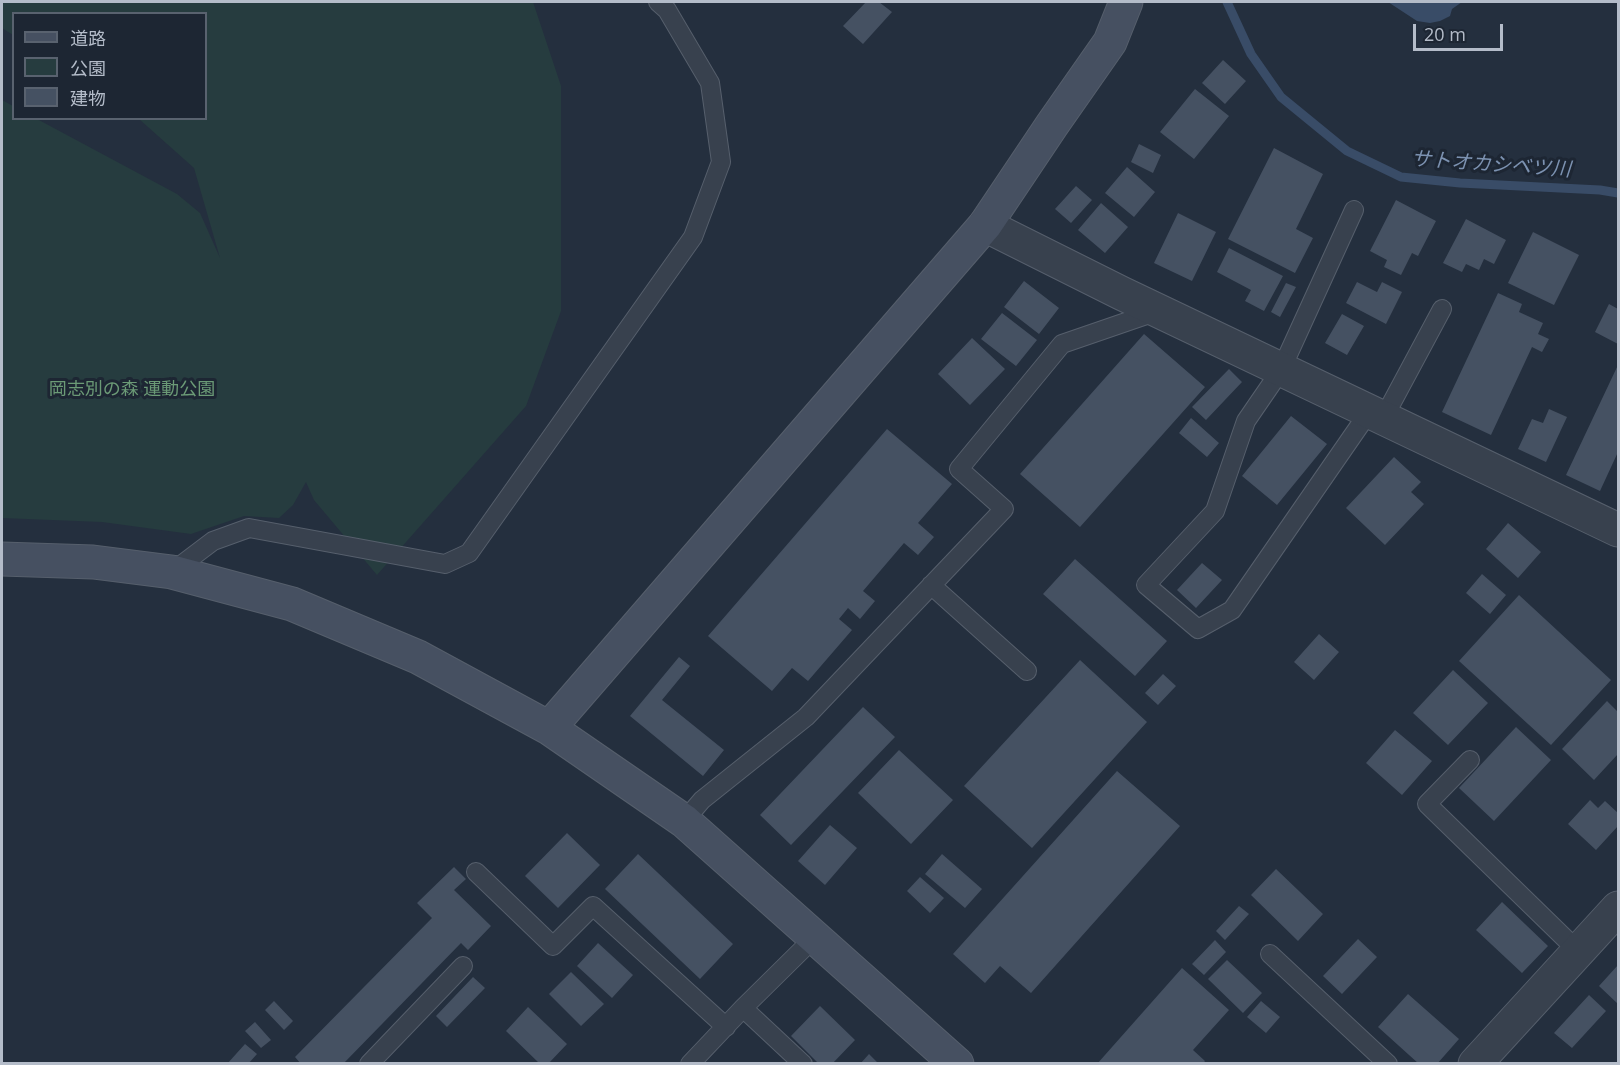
<!DOCTYPE html>
<html>
<head>
<meta charset="utf-8">
<style>
	body { margin:0 }
	#map { position:relative; width:1620px; height:1065px; overflow:hidden; background:#242f3e; font-family:"Open Sans","Noto Sans JP",sans-serif }
	canvas { display:block }
	.frame { position:absolute; inset:0; border:3px solid #b4bcc9; pointer-events:none }
	.legend { position:absolute; left:12px; top:12px; width:195px; height:108px; box-sizing:border-box; background:#1d2633; border:2px solid #59626f; margin:0; padding:8px 10px; list-style:none; font-size:18px; color:#b4bcc9 }
	.legend li { display:flex; align-items:center; gap:12px; height:30px }
	.legend b { width:30px; border:2px solid #59626f }
	.scale { position:absolute; left:1413px; top:24px; width:90px; height:27px; box-sizing:border-box; border:3px solid #b4bcc9; border-top:0; padding-left:8px; font-size:18px; line-height:21px; white-space:nowrap; color:#b4bcc9; -webkit-text-stroke:4px #1d2633; paint-order:stroke }
</style>
</head>
<body>
<div id="map">
<canvas width="1620" height="1065"></canvas>
<div class="frame"></div>
<ul class="legend">
<li><b style="height:8px;background:#465061"></b>道路</li>
<li><b style="height:16px;background:#263c3f"></b>公園</li>
<li><b style="height:16px;background:#455162"></b>建物</li>
</ul>
<div class="scale">20 m</div>
</div>
<script>
const ctx = document.querySelector('canvas').getContext('2d');
ctx.lineJoin = 'round';
function fillPath(path, color) { ctx.fillStyle = color; ctx.fill(path, 'evenodd'); }
const shape = rows => new Path2D(rows.map(r => 'M' + r).join(''));
function stroke(path, color, width, dash) { ctx.strokeStyle = color; ctx.lineWidth = width; ctx.lineCap = dash ? 'butt' : 'round'; ctx.setLineDash(dash || []); ctx.stroke(path); }
function write(font, color, halo, rows, align = 'center') {
  ctx.font = font + ' "Open Sans","Noto Sans JP",sans-serif'; ctx.lineWidth = 6; ctx.setLineDash([]); ctx.textBaseline = 'middle'; ctx.strokeStyle = halo; ctx.fillStyle = color; for (const [text, x, y, turn = 0] of rows) {
    ctx.save(); ctx.translate(x, y); ctx.rotate((+turn || 0) * Math.PI / 180); ctx.textAlign = isNaN(turn) ? turn : align; if (halo) ctx.strokeText(text, 0, 0); ctx.fillText(text, 0, 0); ctx.restore();
  }
}
const green = shape([
	[2,2,533,2,561,86,561,311,526,406,377,575,314,500,306,482,293,505,279,518,244,516,191,534,102,522,2,518,2,100,13,106,14,118,37,119,177,194,200,213,220,258,194,168,139,119,206,118,206,14,14,14,13,35,2,28]
]);
const water = shape([
	[1388,2,1462,2,1452,9,1450,16,1440,21,1430,23,1417,21]
]);
const stream = shape([
	[1227,2,1251,54,1281,97,1347,151,1401,177,1460,183,1600,190,1618,193]
]);
const building = shape([
	[866,2,879,2,892,12,863,44,843,26],
	[1223,60,1246,81,1225,104,1202,83],
	[1195,89,1229,116,1194,159,1160,132],
	[1139,144,1161,155,1153,173,1131,162],
	[1274,148,1323,174,1296,229,1313,238,1295,273,1228,239],
	[1127,167,1155,192,1134,217,1105,193],
	[1076,186,1092,200,1071,223,1055,209],
	[1396,200,1436,221,1418,256,1412,253,1401,275,1384,267,1387,260,1370,251],
	[1101,203,1128,227,1105,253,1078,230],
	[1178,213,1216,232,1192,281,1154,263],
	[1466,219,1506,240,1494,264,1484,259,1479,270,1466,264,1462,272,1443,263],
	[1533,232,1579,255,1554,305,1508,283],
	[1229,248,1283,276,1264,311,1245,301,1251,290,1217,272],
	[1024,281,1059,308,1039,334,1004,307],
	[1357,282,1377,292,1382,282,1402,292,1386,324,1346,303],
	[1286,283,1296,287,1280,317,1271,312],
	[1498,293,1522,304,1519,312,1543,323,1538,334,1549,339,1542,352,1532,347,1491,435,1442,412],
	[1609,304,1618,309,1618,344,1595,332],
	[1002,313,1037,340,1016,366,981,339],
	[1342,314,1364,326,1347,355,1325,343],
	[1144,334,1205,387,1080,527,1020,474],
	[972,338,1005,369,970,405,938,374],
	[1618,365,1618,452,1600,491,1566,475],
	[1229,369,1242,382,1206,420,1192,407],
	[1549,409,1567,417,1546,462,1518,449,1532,419,1543,423],
	[1291,416,1327,444,1277,505,1242,476],
	[1191,418,1219,443,1207,457,1179,433],
	[887,429,952,484,918,523,934,537,918,555,904,543,863,591,875,601,860,619,848,608,839,619,852,630,808,681,792,668,772,691,708,636],
	[1394,457,1421,482,1411,492,1424,504,1385,545,1346,508],
	[1508,523,1541,552,1518,578,1486,549],
	[1075,559,1167,641,1135,676,1043,594],
	[1202,563,1222,580,1196,608,1177,590],
	[1482,574,1506,595,1490,614,1466,593],
	[1519,595,1611,680,1551,745,1459,661],
	[1319,634,1339,652,1314,680,1294,662],
	[679,657,690,666,662,700,724,750,703,776,630,716],
	[1080,660,1147,722,1032,848,964,786],
	[1453,670,1488,703,1448,745,1413,713],
	[1163,674,1176,686,1158,705,1145,693],
	[1607,701,1618,712,1618,754,1594,780,1562,749],
	[863,707,895,737,791,845,760,815],
	[1516,727,1551,760,1494,821,1459,788],
	[1395,730,1432,761,1402,795,1366,763],
	[899,750,953,800,911,844,858,793],
	[1117,771,1180,826,1031,993,1000,966,985,983,953,954],
	[1590,800,1598,808,1605,801,1618,813,1618,826,1596,850,1568,824],
	[830,825,857,848,825,885,798,861],
	[567,833,600,865,558,908,525,876],
	[638,854,733,944,700,979,605,889],
	[942,854,982,889,965,908,925,874],
	[454,867,466,879,454,890,491,926,468,950,461,943,343,1064,301,1064,295,1057,432,918,417,903],
	[1276,869,1323,914,1298,941,1251,895],
	[920,877,944,898,930,913,907,891],
	[1502,902,1548,946,1522,973,1476,930],
	[1239,906,1249,914,1225,940,1216,931],
	[1358,939,1377,957,1342,994,1323,976],
	[1215,940,1226,952,1204,975,1192,964],
	[598,943,633,975,612,998,577,966],
	[1227,960,1262,993,1243,1013,1208,979],
	[1618,965,1618,1004,1599,986],
	[1182,968,1229,1010,1193,1050,1205,1061,1203,1064,1097,1064],
	[571,972,604,1004,581,1026,549,994],
	[473,977,485,988,447,1027,436,1016],
	[1408,994,1459,1039,1437,1064,1419,1064,1378,1027],
	[1589,995,1606,1011,1572,1048,1554,1033],
	[274,1001,293,1021,284,1030,265,1010],
	[1261,1001,1280,1017,1266,1033,1247,1017],
	[820,1006,855,1040,832,1064,819,1064,791,1036],
	[528,1007,567,1044,548,1064,540,1064,506,1031],
	[255,1022,271,1040,261,1048,245,1031],
	[245,1044,257,1054,248,1064,227,1064],
	[869,1054,879,1064,860,1064]
]);
const lane = shape([
	[1354,210,1281,370,1246,421,1215,511,1146,585,1198,629,1232,610,1369,412],
	[1383,419,1442,309],
	[172,572,213,541,249,528,445,564,469,553,693,237,721,162,710,83,667,10,658,2],
	[931,585,1027,671],
	[1470,760,1427,804,1579,952],
	[684,821,702,800,806,717,1004,509,959,469,1062,344,1158,311],
	[476,872,553,946,593,906,726,1027],
	[1270,954,1388,1064],
	[743,1008,803,1064],
	[369,1064,463,966],
	[690,1064,743,1008,815,937]
]);
const street = shape([
	[985,225,1121,293,1618,530],
	[1475,1064,1618,908]
]);
const secondary = shape([
	[2,559,93,562,172,572,292,604,418,657,549,728,684,821,957,1064],
	[549,728,985,225,1052,125,1110,42,1126,2]
]);
const parkNames = [
	["岡志別の森 運動公園",132,390]
];
const waterNames = [
	["サトオカシベツ川",1491,165,4]
];
fillPath(green, '#263c3f');
fillPath(water, '#394c67');
stroke(stream, '#394c67', 9);
fillPath(building, '#455162');
stroke(lane, '#565f6c', 20);
stroke(street, '#565f6c', 35);
stroke(secondary, '#565f6c', 35);
stroke(lane, '#38414e', 18);
stroke(street, '#38414e', 33);
stroke(secondary, '#465061', 33);
write('18px', '#6b9a76', '#1d2633', parkNames);
write('italic 20px', '#7c92b1', '#1d2633', waterNames);
</script>
</body>
</html>
